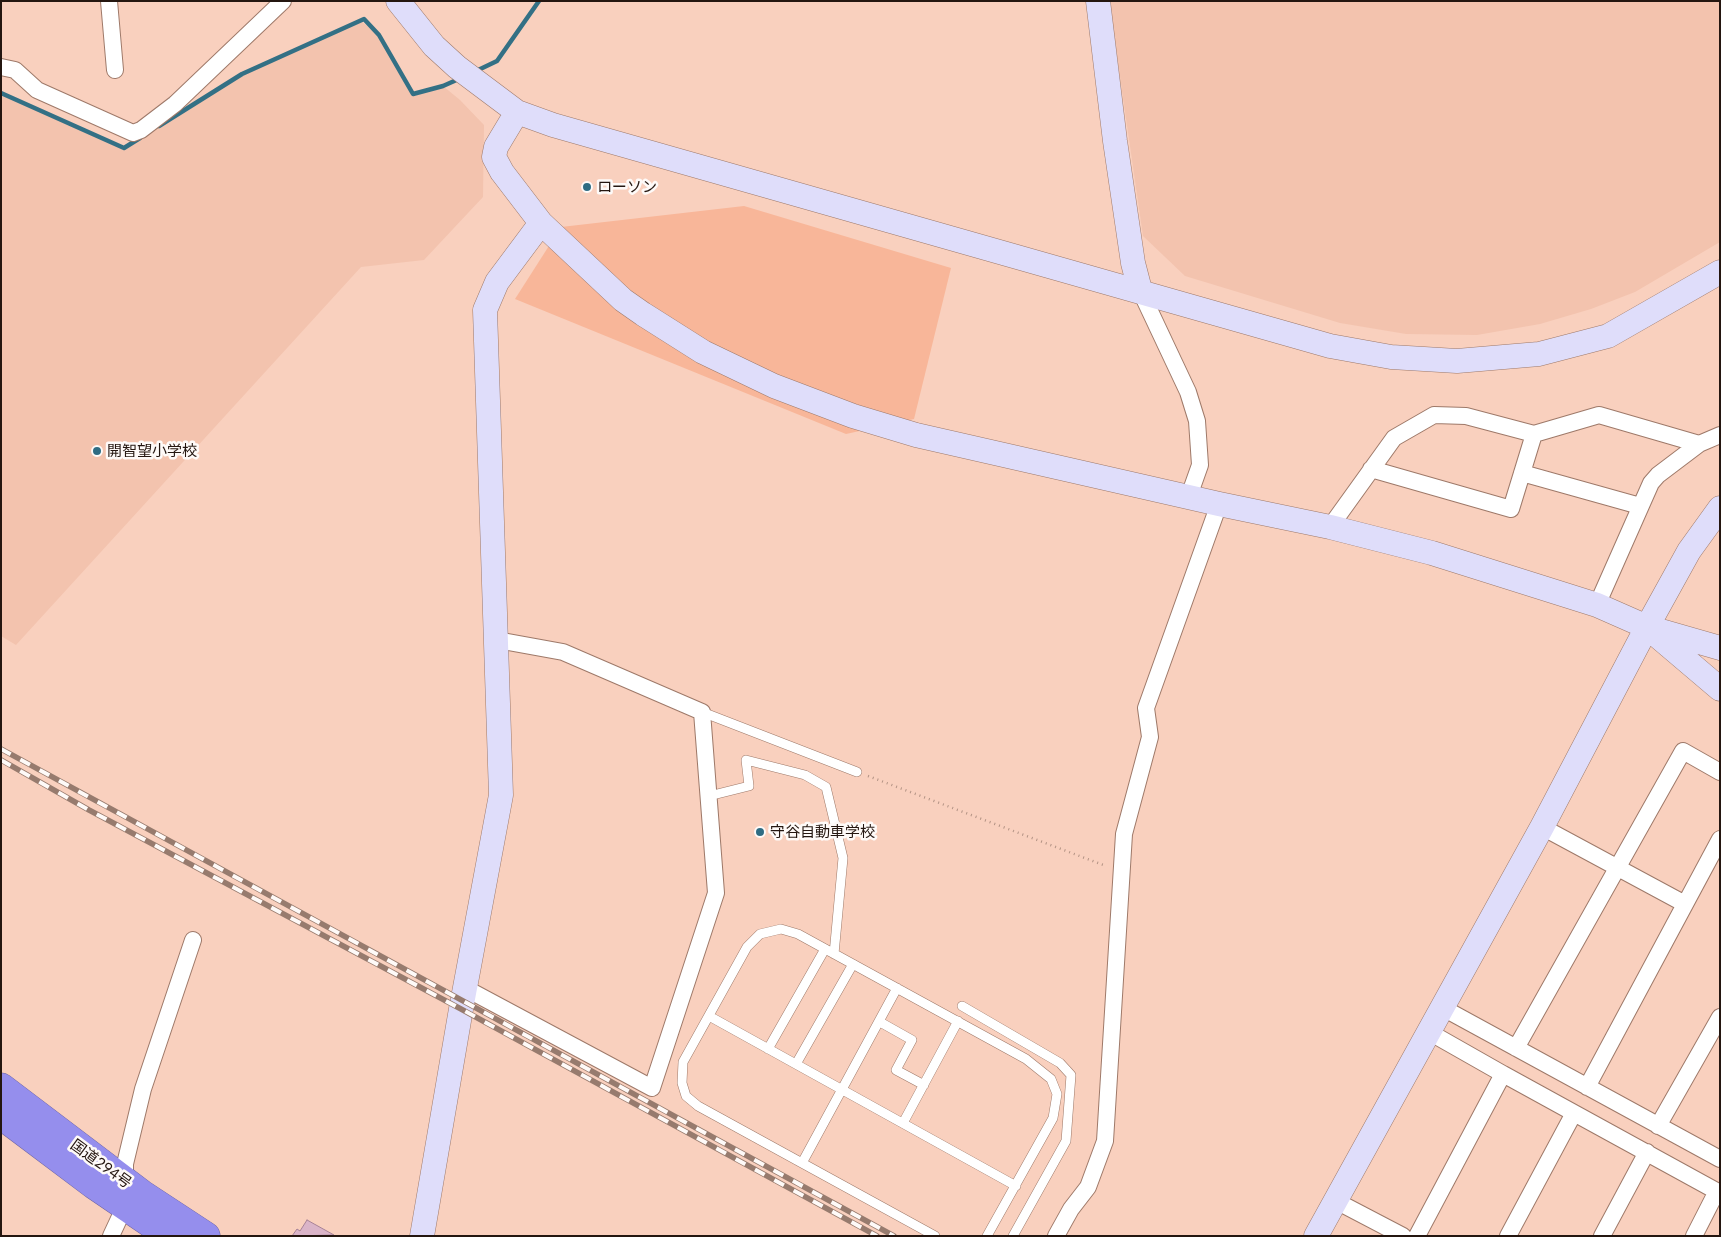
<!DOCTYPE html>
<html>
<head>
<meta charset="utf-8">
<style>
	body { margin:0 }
	#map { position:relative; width:1721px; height:1237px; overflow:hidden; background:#f9d0be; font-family:Lato,sans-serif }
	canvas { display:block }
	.frame { position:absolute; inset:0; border:2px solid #241610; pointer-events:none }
</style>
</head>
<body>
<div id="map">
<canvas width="1721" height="1237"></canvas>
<div class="frame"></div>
</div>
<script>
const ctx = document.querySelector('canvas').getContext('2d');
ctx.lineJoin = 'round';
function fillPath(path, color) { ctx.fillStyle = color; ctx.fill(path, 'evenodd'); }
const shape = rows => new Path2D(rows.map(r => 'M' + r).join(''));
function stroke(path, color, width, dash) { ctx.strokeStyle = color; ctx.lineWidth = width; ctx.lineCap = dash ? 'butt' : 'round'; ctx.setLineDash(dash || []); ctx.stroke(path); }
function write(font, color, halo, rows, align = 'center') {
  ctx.font = font + ' Lato,"Noto Sans JP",sans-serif'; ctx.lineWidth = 5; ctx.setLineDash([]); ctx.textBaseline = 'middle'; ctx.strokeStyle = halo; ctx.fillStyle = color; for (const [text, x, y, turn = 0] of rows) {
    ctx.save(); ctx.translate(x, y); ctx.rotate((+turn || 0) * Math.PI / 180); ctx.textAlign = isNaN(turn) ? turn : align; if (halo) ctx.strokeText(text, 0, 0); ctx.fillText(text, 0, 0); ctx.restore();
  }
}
const built = shape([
	[1109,1,1720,1,1720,242,1635,292,1591,309,1540,324,1477,335,1406,334,1340,323,1185,276,1143,236],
	[362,22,379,35,413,94,443,86,460,100,484,125,483,197,424,260,361,267,16,645,1,636,1,93,124,148,244,73]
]);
const green = shape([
	[744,206,951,268,914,419,846,434,515,299,561,227]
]);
const stream = shape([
	[474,72,497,61,539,1],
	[1,93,124,148,140,138],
	[159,126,242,74,364,19,379,35,413,94,443,86,461,78]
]);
const building = shape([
	[307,1220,334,1235,292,1236,297,1229,300,1231,307,1220]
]);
const path = shape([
	[868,776,1106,866]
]);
const lane = shape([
	[702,712,857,772],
	[709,796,749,786,746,760,805,775,826,787,843,858,834,954],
	[962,1006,1060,1063,1071,1075,1066,1141,1013,1236],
	[709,1016,1016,1186],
	[880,1022,912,1040,896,1070,924,1085],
	[768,1049,825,949],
	[796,1064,853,964],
	[903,1123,958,1021],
	[802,1163,897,988],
	[935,1236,698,1106,686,1096,682,1083,683,1062,747,947,760,934,781,929,798,934,1026,1059,1051,1079,1057,1094,1053,1118,987,1236]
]);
const street = shape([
	[109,1,115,70],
	[1,67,15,70,37,90,133,133,141,130,175,104,283,1],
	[1140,290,1188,392,1197,421,1200,465,1189,496],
	[1371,469,1511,509,1534,434],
	[1522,473,1640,506],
	[1330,527,1394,438,1434,415,1466,416,1534,434,1599,415,1699,444],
	[1597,605,1651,483,1658,475,1699,444,1720,435],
	[1542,827,1685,904],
	[465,988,652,1088,716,893,702,712,563,652,497,640],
	[1443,1008,1720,1159],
	[1516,1048,1683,751,1720,772],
	[1503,1074,1574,1113],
	[1587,1087,1720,839],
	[1658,1126,1720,1017],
	[1336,1201,1403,1236],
	[111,1236,125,1206,125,1164,143,1089,193,940],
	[1056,1236,1071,1209,1088,1187,1105,1141,1124,834,1150,737,1146,708,1219,504],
	[1417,1236,1503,1074,1429,1032],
	[1508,1236,1574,1113,1720,1193],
	[1602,1236,1647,1152],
	[1694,1236,1717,1191]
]);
const secondary = shape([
	[398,1,434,46,457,67,517,112,553,125,1330,346,1391,357,1457,361,1539,354,1608,336,1720,272],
	[1098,1,1115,141,1133,263,1140,290],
	[517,112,496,147,494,157,502,172,541,223,623,300,643,314,703,352,774,386,853,416,916,435,1219,504,1330,527,1432,553,1597,605,1647,627,1720,648],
	[1654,633,1720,689],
	[422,1236,461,1009,501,795,485,310,497,282,541,223],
	[1316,1236,1542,827,1647,627,1689,551,1720,508]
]);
const highway = shape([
	[1,1087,142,1194,206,1236],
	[1,1115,94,1185,169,1236]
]);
const rail = shape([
	[1,749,894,1236],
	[1,760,89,810,461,1009,877,1236]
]);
const markers = [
	[587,187,5,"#2f6c83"],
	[97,451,5,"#2f6c83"],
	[760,832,5,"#2f6c83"]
];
const poiNames = [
	["ローソン",597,187],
	["開智望小学校",107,451],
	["守谷自動車学校",770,832]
];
const streetNames = [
	["国道294号",101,1164,36]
];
fillPath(built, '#f3c3ae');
fillPath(green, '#f8b699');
stroke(stream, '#337085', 4.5);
fillPath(building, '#dab4c8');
stroke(building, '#a78296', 1);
stroke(lane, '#9e7969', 10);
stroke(street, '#9e7969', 18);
stroke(secondary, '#9e7969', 25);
stroke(highway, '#6d64a0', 29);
stroke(path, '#b29284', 2.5, [1, 4]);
stroke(lane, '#fff', 9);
stroke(street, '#fff', 16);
stroke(secondary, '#dfddfa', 24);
stroke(highway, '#958eed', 28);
stroke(rail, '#977b6e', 5.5);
stroke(rail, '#fefaf8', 4, [11]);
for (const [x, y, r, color] of markers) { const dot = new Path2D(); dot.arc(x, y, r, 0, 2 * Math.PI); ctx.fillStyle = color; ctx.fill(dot); stroke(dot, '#fefaf8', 2); }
write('15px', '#241610', '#fefaf8', poiNames, 'left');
write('15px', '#241610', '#fefaf8', streetNames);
</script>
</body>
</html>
